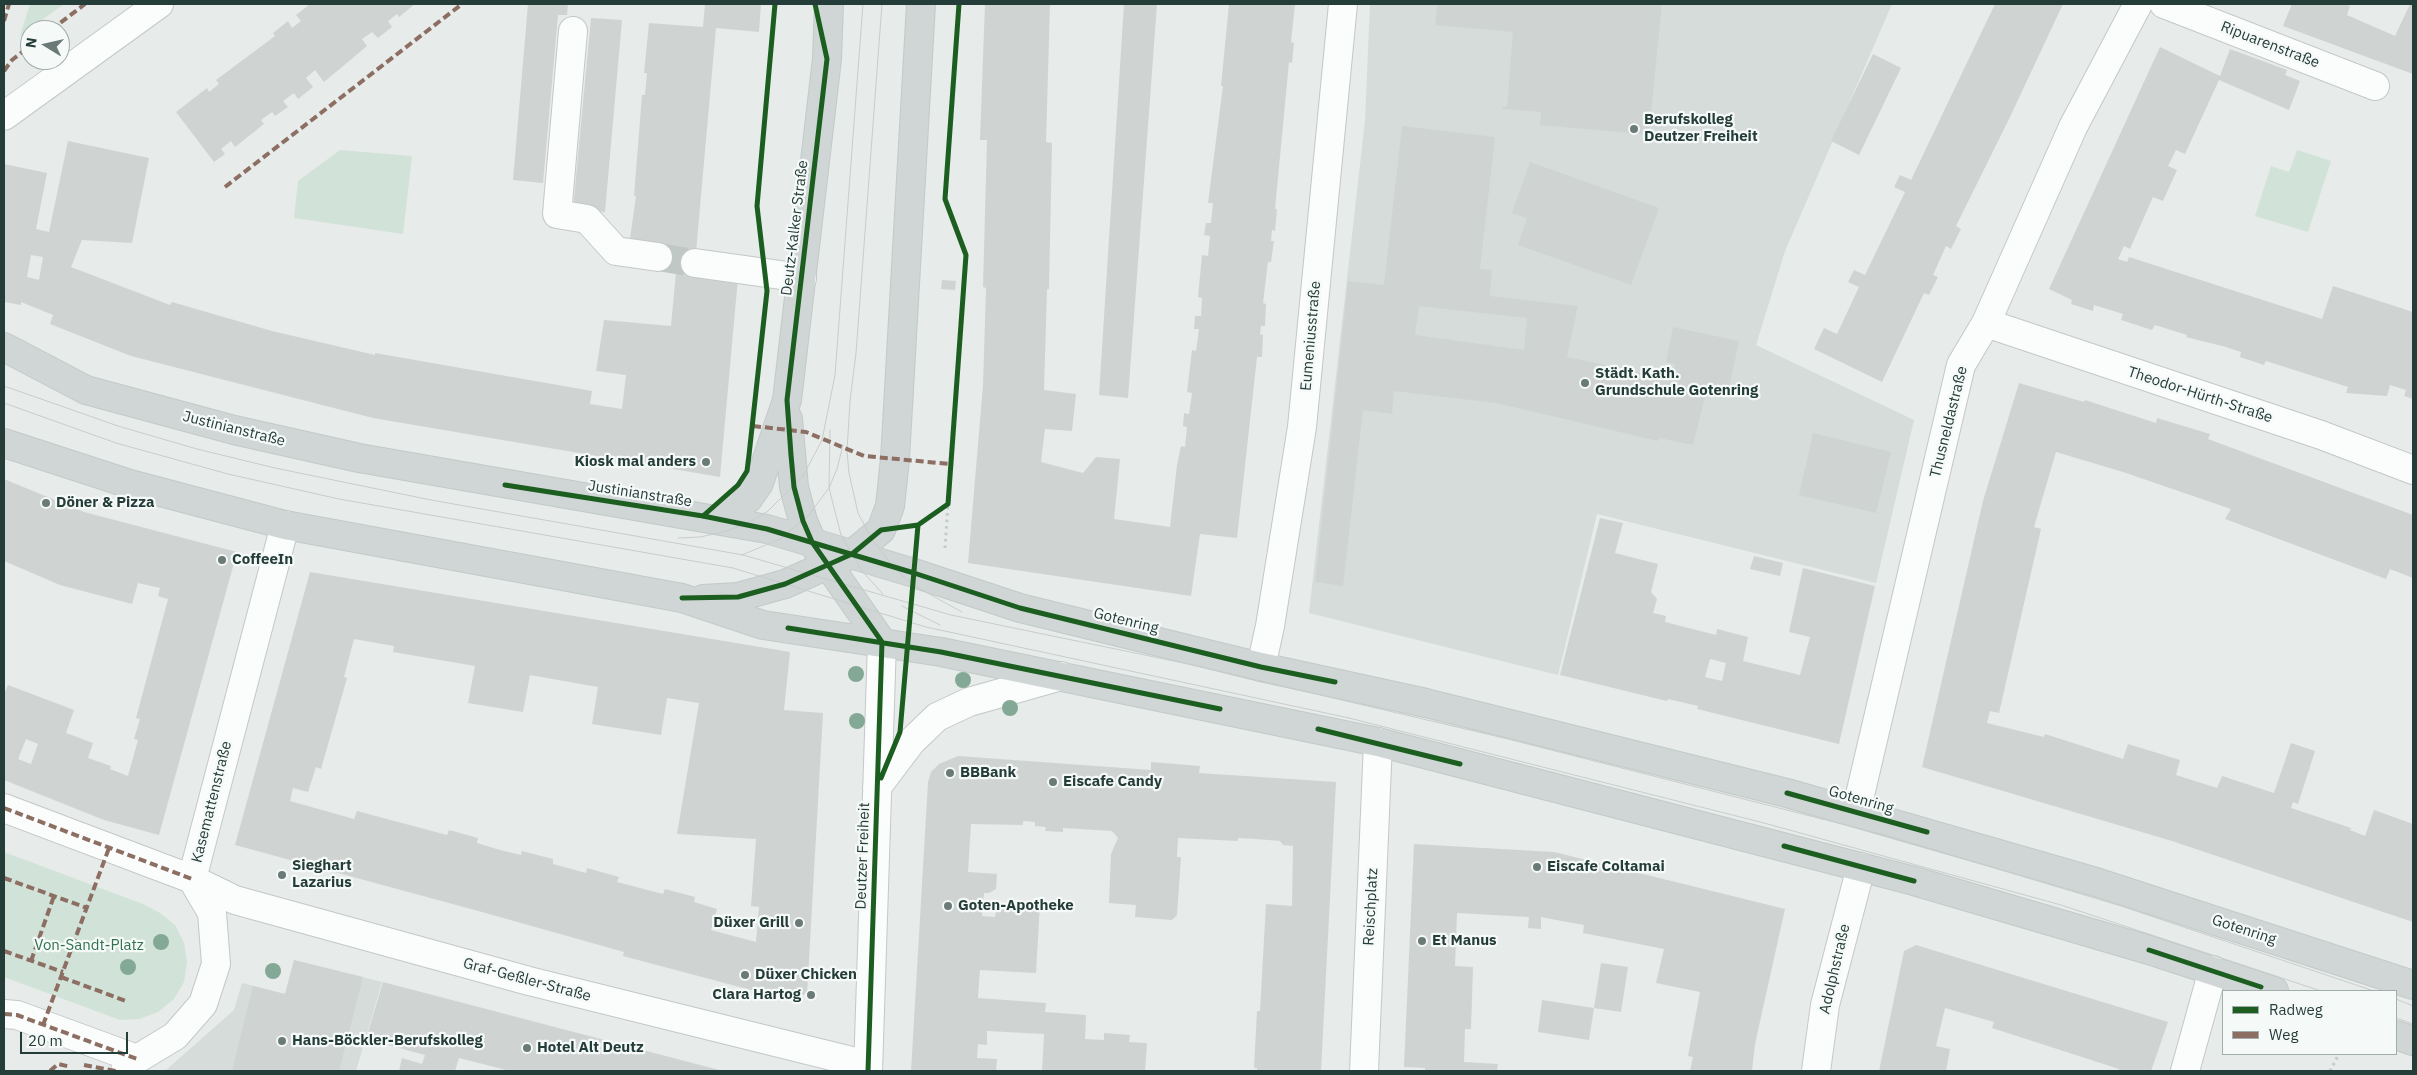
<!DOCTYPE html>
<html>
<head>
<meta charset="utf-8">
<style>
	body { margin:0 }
	#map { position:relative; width:2417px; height:1075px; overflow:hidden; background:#e7ebe9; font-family:"IBM Plex Sans",sans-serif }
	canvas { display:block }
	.frame { position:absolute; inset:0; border:5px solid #253d39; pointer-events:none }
	.legend { position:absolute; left:2222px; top:990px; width:175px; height:65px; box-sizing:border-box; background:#f5f9f8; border:1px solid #a2aeac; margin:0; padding:6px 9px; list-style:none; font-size:15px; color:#253d39 }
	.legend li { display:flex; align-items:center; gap:10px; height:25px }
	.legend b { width:25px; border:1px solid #a2aeac }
	.north { position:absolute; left:20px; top:20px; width:50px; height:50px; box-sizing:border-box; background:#f5f9f8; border:1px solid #a2aeac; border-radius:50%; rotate:279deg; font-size:14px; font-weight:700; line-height:20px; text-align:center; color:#253d39 }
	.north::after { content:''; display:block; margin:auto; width:18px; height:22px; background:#697a77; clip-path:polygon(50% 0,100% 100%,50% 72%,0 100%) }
	.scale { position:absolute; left:20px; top:1032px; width:108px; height:22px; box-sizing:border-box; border:2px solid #253d39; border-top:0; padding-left:6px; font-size:15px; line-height:18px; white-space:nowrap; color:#253d39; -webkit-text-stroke:4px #f5f9f8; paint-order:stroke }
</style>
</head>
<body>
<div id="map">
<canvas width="2417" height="1075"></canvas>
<div class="frame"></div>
<ul class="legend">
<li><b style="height:6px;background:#1b5e20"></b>Radweg</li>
<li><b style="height:6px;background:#8d6e63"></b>Weg</li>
</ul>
<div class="north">N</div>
<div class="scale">20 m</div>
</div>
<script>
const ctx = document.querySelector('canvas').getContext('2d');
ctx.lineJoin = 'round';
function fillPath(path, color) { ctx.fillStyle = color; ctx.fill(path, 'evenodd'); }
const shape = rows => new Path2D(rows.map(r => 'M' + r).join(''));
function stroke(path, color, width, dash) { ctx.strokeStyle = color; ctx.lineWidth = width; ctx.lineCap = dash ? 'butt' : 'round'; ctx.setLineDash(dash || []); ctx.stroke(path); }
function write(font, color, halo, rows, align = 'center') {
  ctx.font = font + ' "IBM Plex Sans",sans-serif'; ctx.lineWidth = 4.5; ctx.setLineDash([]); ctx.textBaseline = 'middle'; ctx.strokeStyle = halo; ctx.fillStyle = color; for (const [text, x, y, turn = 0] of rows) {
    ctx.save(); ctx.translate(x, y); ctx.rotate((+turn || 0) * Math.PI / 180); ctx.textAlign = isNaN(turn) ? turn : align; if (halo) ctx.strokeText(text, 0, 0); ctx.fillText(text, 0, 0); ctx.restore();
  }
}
const built = shape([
	[1370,4,1892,4,1785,251,1756,345,1914,420,1876,583,1597,514,1558,675,1309,613,1365,121],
	[294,960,382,982,356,1071,165,1071,234,1010,242,983,285,994]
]);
const green = shape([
	[30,4,64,4,20,36],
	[340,150,412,156,403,234,294,218,298,181],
	[2297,150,2331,161,2308,232,2255,216,2271,166,2289,172],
	[4,852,143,904,160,913,175,925,184,943,187,962,184,982,174,999,158,1012,139,1019,120,1020,4,977]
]);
const building = shape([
	[310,4,415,4,399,17,397,14,388,21,392,27,378,38,372,32,362,39,367,46,324,82,315,70,306,78,313,87,298,99,294,93,283,101,288,107,275,116,272,112,261,120,264,124,235,147,231,141,221,149,225,154,214,162,176,112,207,88,209,92,219,84,216,80,275,36,273,33,288,21,292,28,301,21,296,15],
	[528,4,568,4,567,15,558,15,543,183,513,180],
	[705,4,761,4,759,32,716,28,695,263,738,278,720,477,373,418,131,356,50,324,53,315,21,302,21,305,4,302,4,164,47,173,36,229,49,232,68,141,149,158,132,243,82,240,71,267,170,305,172,302,272,331,375,355,375,353,592,391,590,404,622,409,626,375,596,371,604,320,671,326,676,272,658,271,659,249,629,246,636,196,634,196,642,95,645,95,647,73,644,73,649,23,703,27],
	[31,255,43,257,39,280,27,277],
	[985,4,1050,4,1046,142,1052,143,1049,289,1047,289,1044,390,1076,394,1072,431,1045,429,1041,462,1083,473,1096,457,1120,459,1114,519,1170,527,1177,465,1181,446,1185,447,1187,427,1183,426,1184,413,1189,414,1192,393,1187,392,1192,350,1196,351,1199,329,1194,329,1195,316,1201,316,1202,298,1198,297,1202,255,1208,256,1210,236,1204,235,1206,223,1211,223,1213,203,1208,203,1223,86,1221,86,1229,4,1295,4,1291,42,1294,43,1292,63,1289,62,1275,209,1277,209,1275,231,1272,230,1271,241,1274,241,1271,262,1268,262,1263,303,1266,304,1265,326,1261,326,1260,334,1263,335,1262,357,1257,357,1237,538,1200,534,1191,596,968,563,983,385,986,288,983,287,987,140,980,140],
	[1124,4,1157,4,1128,398,1099,395],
	[1437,4,1662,4,1649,132,1653,132,1653,135,1540,125,1541,112,1503,109,1503,106,1507,107,1513,32,1435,25],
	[1995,4,2063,4,2009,119,1956,226,1961,229,1951,249,1946,246,1933,275,1938,277,1929,295,1924,293,1882,382,1814,349,1824,328,1837,334,1859,287,1848,282,1854,270,1865,275,1905,192,1894,187,1900,175,1911,180],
	[2292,4,2344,4,2350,6,2347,15,2395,36,2410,4,2413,4,2413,74,2283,26],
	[591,18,622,20,605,212,573,209],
	[2160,47,2220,76,2230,49,2287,70,2285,75,2300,81,2289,110,2219,80,2185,154,2176,150,2168,166,2177,170,2163,201,2153,197,2130,249,2124,246,2118,259,2127,262,2129,257,2322,319,2333,286,2413,312,2413,399,2404,396,2406,390,2390,385,2387,396,2346,393,2348,387,2266,361,2264,365,2240,357,2241,352,2226,347,2186,337,2187,335,2155,325,2152,330,2121,320,2123,314,2094,305,2093,311,2071,304,2072,300,2049,289],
	[1873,54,1901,68,1859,155,1831,141],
	[1402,126,1495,137,1480,269,1492,270,1490,296,1578,306,1567,357,1672,379,1675,364,1666,362,1673,327,1739,341,1728,394,1707,389,1693,445,1659,438,1658,441,1496,403,1394,391,1392,414,1363,410,1343,586,1315,582,1348,281,1384,285],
	[1419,306,1527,318,1524,350,1415,335],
	[1530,162,1659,208,1631,285,1518,245,1527,218,1512,213],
	[942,280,956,281,955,290,941,289],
	[2019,383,2084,402,2085,400,2156,423,2157,418,2210,434,2208,439,2413,515,2413,578,2390,569,2386,579,2225,519,2231,509,2123,472,2056,452,2034,527,2041,529,1999,713,1990,711,1987,723,2044,737,2045,734,2123,759,2128,744,2180,760,2176,775,2217,788,2222,776,2274,793,2291,743,2315,751,2298,804,2293,802,2291,808,2351,828,2350,830,2365,836,2374,810,2413,824,2413,922,2172,841,1922,767,1983,501],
	[1813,433,1891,452,1876,513,1799,495],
	[4,479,84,512,237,552,159,835,104,820,4,780,4,694,8,685,74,710,66,733,93,743,88,758,111,766,110,769,128,776,138,740,134,739,140,719,136,718,168,599,158,596,160,588,138,583,132,604,60,585,4,561],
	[26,739,38,744,31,764,18,759],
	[1600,518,1623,523,1615,553,1658,564,1651,592,1657,599,1653,613,1666,616,1665,622,1716,635,1717,629,1748,637,1743,661,1800,675,1810,637,1789,632,1803,568,1875,586,1839,744,1697,709,1698,706,1668,699,1667,701,1560,675],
	[1710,659,1726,663,1722,681,1705,677],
	[1754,556,1783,563,1780,576,1750,569],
	[310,572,790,652,784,710,823,713,807,995,751,990,623,956,624,952,482,912,235,845],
	[354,639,394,646,393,652,475,666,468,703,523,712,530,675,598,687,592,724,661,735,667,698,699,703,677,834,756,839,751,906,759,907,756,942,711,930,717,909,694,902,695,897,665,889,663,894,617,882,619,877,587,868,586,873,553,864,553,859,522,851,521,855,500,850,477,843,478,838,449,830,447,835,357,811,354,819,290,801,293,788,308,792,316,767,321,769,347,678,344,677],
	[958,756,1151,770,1151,762,1200,766,1199,773,1336,782,1321,1071,1257,1071,1257,1068,1254,1068,1257,1011,1260,1011,1266,904,1292,906,1293,846,1283,845,1280,841,1256,839,1238,838,1238,841,1178,838,1177,857,1181,857,1177,915,1172,920,1135,917,1136,905,1109,903,1111,854,1118,838,1112,831,1063,828,1063,832,1045,831,1046,827,1035,826,1035,822,1023,821,1023,825,971,824,968,872,997,874,996,889,989,893,984,893,982,916,995,917,997,906,1010,907,1011,902,1040,903,1036,973,980,970,978,998,1046,1003,1045,1012,1086,1015,1085,1039,1104,1040,1104,1033,1130,1035,1129,1042,1147,1043,1145,1071,1042,1071,1044,1034,987,1031,987,1045,978,1044,977,1058,997,1059,996,1071,911,1071,928,782,931,772,939,764],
	[1414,844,1554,852,1785,909,1755,1044,1752,1071,1690,1071,1693,1057,1688,1056,1700,992,1656,983,1664,949,1583,933,1584,925,1551,919,1541,917,1541,929,1528,928,1529,917,1457,913,1455,966,1473,967,1471,1029,1465,1029,1464,1062,1498,1064,1497,1071,1425,1071,1425,1068,1404,1067],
	[1916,945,2168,1022,2151,1071,2119,1071,2119,1069,1992,1028,1994,1022,1945,1008,1936,1046,1950,1049,1946,1071,1879,1071,1904,951],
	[294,960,363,977,339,1071,232,1071,253,986,285,994],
	[1601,963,1628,967,1621,1012,1594,1008],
	[383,982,723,1071,510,1071,459,1058,455,1071,399,1071,402,1058,422,1064,425,1055,366,1039],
	[1542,1000,1594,1008,1589,1040,1538,1032]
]);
const minorTunnel = shape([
	[658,257,695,263]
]);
const path = shape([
	[945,548,948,504],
	[2330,1071,2339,1054]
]);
const minor = shape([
	[2164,4,2375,86],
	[573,31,557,214,587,219,616,251,658,257],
	[4,116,159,4],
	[695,263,802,278],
	[1986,323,2321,435,2413,470],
	[1261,667,1270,626,1302,427,1343,4],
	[877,787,911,742,937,717,969,702,1061,676],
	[4,808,192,879,235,900,529,981,868,1065],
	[1856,812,1961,365,1986,323,2073,127,2138,4],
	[4,1014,17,1015,137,1059],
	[125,1071,137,1059,175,1036,203,1004,216,964,212,913,192,879,285,525],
	[868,1071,882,642],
	[1364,1071,1378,742],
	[1816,1071,1825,1005,1861,867],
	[2185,1071,2213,970]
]);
const major = shape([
	[4,347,86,390,234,430,359,458,767,529,914,573,1020,608,1261,667,1426,703,1787,793,2096,882,2413,985],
	[788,419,794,487,803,521,812,542,882,642],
	[4,443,130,484,285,525,682,598,763,625,941,652,1378,742,1914,881,2149,950,2274,991],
	[721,520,748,499,759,483,787,400,827,59,829,4],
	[703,599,738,597,785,584,852,554,881,530,890,506,895,459,921,4],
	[2396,1035,2413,1041]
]);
const tram = shape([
	[882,4,856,353,850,401,847,451,849,473,858,513,872,539,894,568,913,585,962,612],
	[4,386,118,426,197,449,275,468,431,500,743,555,951,615,1193,665,1508,739,1885,835,2121,906,2374,991],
	[4,403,116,443,228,474,339,499,733,568,926,627,1349,718,1764,823,2061,905,2321,991],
	[830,430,829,488,841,535,862,571,883,594],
	[678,538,700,537,723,532,746,524,768,511,803,476,822,440,835,375,863,4],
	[742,555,780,539,808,516,829,488,837,469,843,445],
	[902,606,940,625],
	[2396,999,2413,1006],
	[2396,1018,2413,1024]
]);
const quiet = shape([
	[4,21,9,4],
	[51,30,85,4],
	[4,71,12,60,30,46],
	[225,187,462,4],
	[753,426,806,432,864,456,950,464],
	[4,808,192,879],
	[4,878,87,908],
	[4,951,63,972],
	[31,961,54,896],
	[61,977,126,1001],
	[4,1014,17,1015,137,1059],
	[43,1025,109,848],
	[84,1065,116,1071],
	[50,1071,58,1064,71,1067]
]);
const cycleway = shape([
	[815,4,827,59,787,400,791,455,794,487,803,521,812,542,882,642],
	[505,485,703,516,767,529,914,573,1020,608,1261,667,1335,682],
	[703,516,738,485,747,471,749,455,767,291,757,206,775,4],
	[682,598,738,597,785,584,852,554,881,530,918,525,948,504,966,255,945,199,959,4],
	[788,628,941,652,1220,709],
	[1318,729,1460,764],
	[881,778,900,732,918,525],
	[1787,793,1927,832],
	[1784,846,1914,881],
	[2149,950,2261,987],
	[868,1071,882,642]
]);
const trees = [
	[856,674],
	[963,680],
	[1010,708],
	[857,721],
	[161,942],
	[128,967],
	[273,971]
];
const markers = [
	[1634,129,5,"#697a77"],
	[1585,383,5,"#697a77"],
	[706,462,5,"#697a77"],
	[46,503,5,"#697a77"],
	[222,560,5,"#697a77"],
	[950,773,5,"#697a77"],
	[1053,782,5,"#697a77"],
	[1537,867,5,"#697a77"],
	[282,875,5,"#697a77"],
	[948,906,5,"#697a77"],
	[799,923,5,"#697a77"],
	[1422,941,5,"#697a77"],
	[745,975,5,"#697a77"],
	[811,995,5,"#697a77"],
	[282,1041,5,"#697a77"],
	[527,1048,5,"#697a77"]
];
const streetNames = [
	["Ripuarenstraße",2270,45,21],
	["Deutz-Kalker Straße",795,228,-83],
	["Eumeniusstraße",1311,336,-85],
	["Theodor-Hürth-Straße",2200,395,18],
	["Thusneldastraße",1949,422,-76],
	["Justinianstraße",234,429,14],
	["Justinianstraße",640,494,9],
	["Gotenring",1126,621,14],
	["Gotenring",1861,800,16],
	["Kasemattenstraße",212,802,-76],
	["Deutzer Freiheit",863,856,-88],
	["Reischplatz",1371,907,-87],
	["Gotenring",2244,930,18],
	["Adolphstraße",1835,969,-77],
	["Graf-Geßler-Straße",527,980,15]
];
const poiNames = [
	["Berufskolleg",1644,120],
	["Deutzer Freiheit",1644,137],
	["Städt. Kath.",1595,374],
	["Grundschule Gotenring",1595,391],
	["Kiosk mal anders",696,462,"right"],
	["Döner & Pizza",56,503],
	["CoffeeIn",232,560],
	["BBBank",960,773],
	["Eiscafe Candy",1063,782],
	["Sieghart",292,866],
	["Lazarius",292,883],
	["Eiscafe Coltamai",1547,867],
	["Goten-Apotheke",958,906],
	["Düxer Grill",789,923,"right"],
	["Et Manus",1432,941],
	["Düxer Chicken",755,975],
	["Clara Hartog",801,995,"right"],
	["Hans-Böckler-Berufskolleg",292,1041],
	["Hotel Alt Deutz",537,1048]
];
const parkNames = [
	["Von-Sandt-Platz",89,946]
];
fillPath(built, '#d5dcd9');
fillPath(green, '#d1e3d8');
fillPath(building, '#cfd4d2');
stroke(minorTunnel, '#c0c8c6', 28, [28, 14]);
stroke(minor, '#c4c8c6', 30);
stroke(major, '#c2cac8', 30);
stroke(path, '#c2cbc9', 3, [2.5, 4]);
stroke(minor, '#fbfcfc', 28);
stroke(major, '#cfd6d5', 28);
stroke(tram, '#c8ccca', 1);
stroke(quiet, '#8d6e63', 4, [8, 4]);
stroke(cycleway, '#1b5e20', 5);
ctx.fillStyle = '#83a895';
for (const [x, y] of trees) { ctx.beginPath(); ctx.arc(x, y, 8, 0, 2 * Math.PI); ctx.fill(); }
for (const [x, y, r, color] of markers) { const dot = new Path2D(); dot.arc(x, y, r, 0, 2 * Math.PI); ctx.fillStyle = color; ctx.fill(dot); stroke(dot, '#f5f9f8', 2); }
write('15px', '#253d39', '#f5f9f8', streetNames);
write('bold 15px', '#253d39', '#f5f9f8', poiNames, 'left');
write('15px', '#327250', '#f5f9f8', parkNames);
</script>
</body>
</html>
